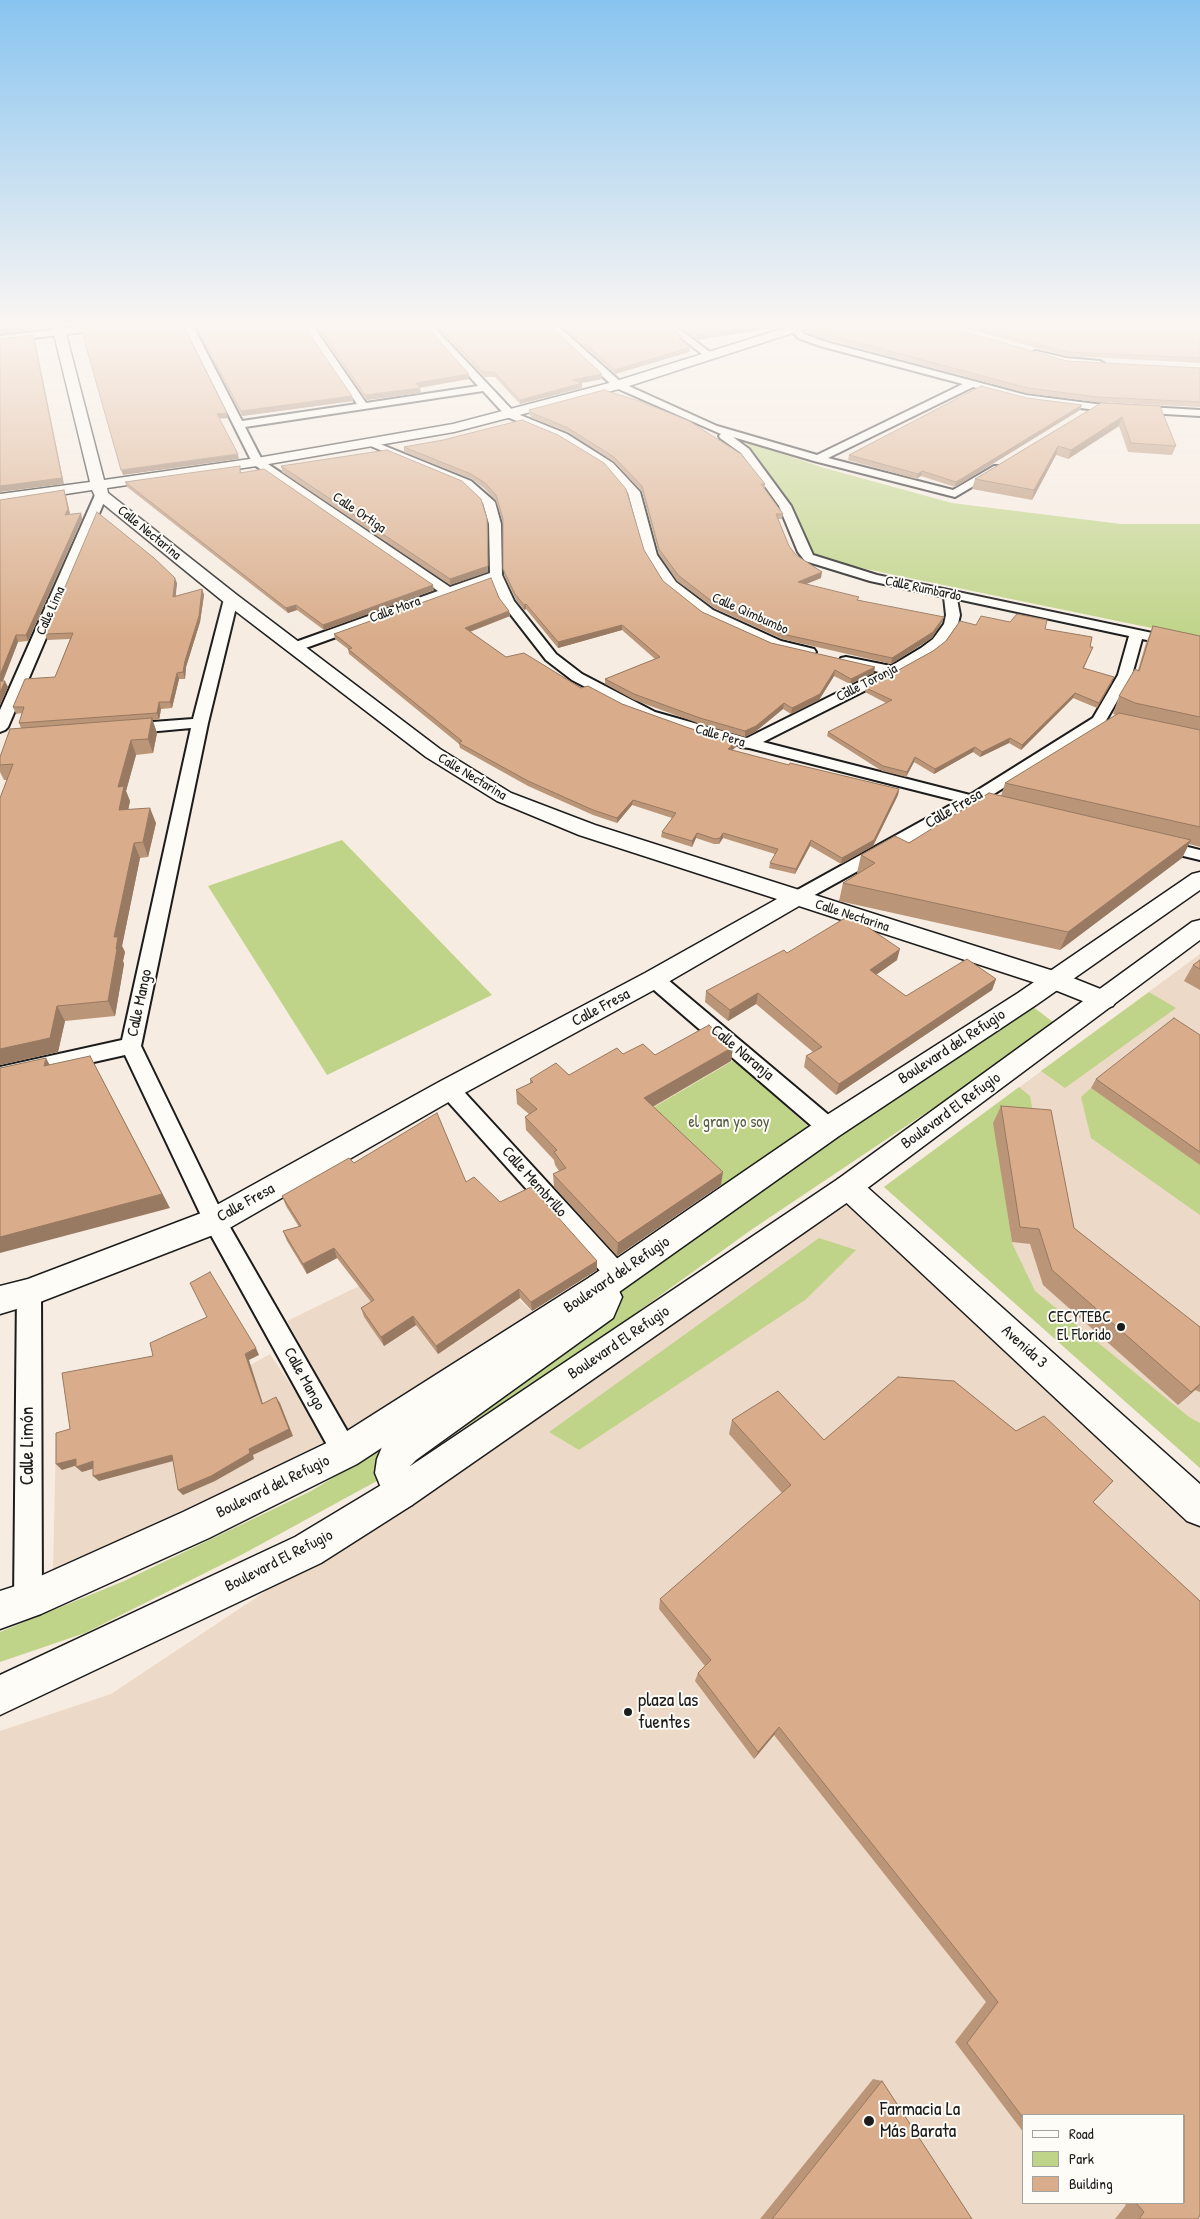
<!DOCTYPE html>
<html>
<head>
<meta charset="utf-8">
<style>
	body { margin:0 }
	#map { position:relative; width:1200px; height:2219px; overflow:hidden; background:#f6ece1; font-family:"Patrick Hand",sans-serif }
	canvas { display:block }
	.legend { position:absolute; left:1022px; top:2114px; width:162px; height:90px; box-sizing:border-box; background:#fdfcf7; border:1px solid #a3a29f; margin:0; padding:6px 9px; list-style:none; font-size:15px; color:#1c1c1c }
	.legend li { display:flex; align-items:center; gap:10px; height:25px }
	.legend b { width:25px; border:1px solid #a3a29f }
</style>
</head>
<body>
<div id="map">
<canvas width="1200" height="2219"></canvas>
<ul class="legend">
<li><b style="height:6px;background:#fdfcf7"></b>Road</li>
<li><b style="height:14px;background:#c0d489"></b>Park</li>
<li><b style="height:14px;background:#d9ad8b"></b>Building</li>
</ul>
</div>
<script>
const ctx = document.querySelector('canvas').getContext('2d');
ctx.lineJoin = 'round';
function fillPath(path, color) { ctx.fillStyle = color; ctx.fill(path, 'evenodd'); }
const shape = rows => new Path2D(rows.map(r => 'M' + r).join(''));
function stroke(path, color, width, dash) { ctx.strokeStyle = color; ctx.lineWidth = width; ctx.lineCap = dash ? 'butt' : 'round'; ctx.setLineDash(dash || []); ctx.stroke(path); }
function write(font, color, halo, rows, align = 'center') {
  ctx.font = font + ' "Patrick Hand",sans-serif'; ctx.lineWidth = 4; ctx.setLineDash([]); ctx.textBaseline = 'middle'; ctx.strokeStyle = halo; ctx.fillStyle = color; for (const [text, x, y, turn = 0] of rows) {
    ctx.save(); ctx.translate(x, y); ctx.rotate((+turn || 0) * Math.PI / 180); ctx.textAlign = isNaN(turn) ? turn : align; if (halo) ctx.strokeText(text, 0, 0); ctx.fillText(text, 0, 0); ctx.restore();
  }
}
const built = shape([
	[1200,954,1200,1468,884,1187],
	[852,1202,1200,1520,1200,2219,0,2219,0,1731,111,1694],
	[1024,2115,1184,2115,1184,2203,1024,2203],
	[456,1239,533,1313,349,1432,287,1321],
	[270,1354,329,1442,53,1571,56,1437,172,1409]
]);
const green = shape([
	[745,441,821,467,952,503,1121,524,1200,524,1200,638,803,556],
	[342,840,492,995,327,1075,208,886],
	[1149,992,1176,1008,1065,1088,1041,1071],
	[1028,1003,1057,1025,751,1230,615,1328,498,1406,397,1470,243,1554,85,1633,0,1662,0,1632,124,1581,311,1491,451,1407],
	[734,1060,811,1129,724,1188,644,1113],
	[1019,1087,1030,1096,1036,1127,994,1123,1012,1243,1035,1291,1189,1417,1200,1423,1200,1468,884,1187],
	[1091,1088,1200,1165,1200,1215,1091,1138,1081,1097],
	[819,1238,856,1250,805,1300,579,1450,549,1432]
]);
const minor = shape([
	[84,326,112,326,108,329,0,342,0,336,84,326],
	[184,326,193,326,242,421,357,404,304,326,313,326,366,403,478,386,424,326,433,326,515,413,567,434,613,463,640,492,657,555,676,582,713,610,781,641,814,649,816,652,814,655,809,656,771,647,703,616,666,588,645,555,628,493,605,467,559,438,507,417,483,391,245,427,262,460,450,587,490,573,489,524,483,503,463,485,366,444,371,441,375,442,471,481,495,502,501,524,502,575,514,601,556,654,582,674,655,712,747,738,879,672,841,664,839,661,841,658,846,657,891,666,921,648,933,639,944,624,946,615,944,597,870,581,805,561,798,552,779,506,741,453,720,438,719,436,721,434,614,387,548,326,558,326,622,383,717,426,817,455,963,384,820,346,798,338,788,326,797,326,804,334,826,342,1026,395,1096,404,1200,410,1200,416,1096,410,1026,401,973,387,828,458,953,490,994,466,1002,466,1004,468,955,497,814,461,733,437,749,449,791,506,813,555,877,575,1200,643,1200,651,1142,639,1132,675,1104,724,986,799,1009,804,1011,808,1009,812,1003,813,975,806,802,902,796,904,790,902,787,898,790,894,958,801,749,748,741,747,739,745,645,718,572,680,546,660,501,602,492,581,300,650,290,650,288,647,290,644,438,591,253,464,184,326],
	[957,599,1129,636,1118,675,1093,718,970,795,763,742,898,674,931,654,943,645,958,624,960,615,957,599],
	[665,326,675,326,714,355,712,357,706,357,665,326],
	[1119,326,1200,327,1200,333,1123,329,1119,326],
	[1036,351,1066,358,1100,361,1105,364,1100,367,1066,364,1033,356,1033,352,1036,351],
	[101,492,107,495,8,727,5,730,0,732,0,710,95,495,101,492],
	[231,595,238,599,208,723,141,1046,223,1215,354,1443,358,1452,354,1461,345,1465,336,1461,207,1228,125,1055,0,1083,0,1067,122,1040,191,728,126,734,121,732,118,729,121,726,126,724,193,719,224,599,231,595],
	[1156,839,1200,850,1200,860,1150,848,1147,844,1150,840,1156,839],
	[654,972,661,974,837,1122,840,1128,837,1134,829,1136,821,1134,647,984,644,979,647,974,654,972],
	[449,1081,456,1083,626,1268,630,1275,626,1282,618,1285,610,1282,442,1095,439,1089,442,1083,449,1081],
	[29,1281,38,1284,41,1292,42,1601,38,1611,28,1615,18,1611,14,1601,17,1292,20,1284,29,1281]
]);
const tertiary = shape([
	[52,326,64,326,104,480,257,458,453,424,613,382,791,326,810,326,808,328,623,388,454,432,257,466,107,488,108,493,237,595,440,749,511,793,595,825,1063,974,1113,994,1117,1000,1113,1006,1104,1009,1095,1006,1045,986,799,906,663,985,459,1096,226,1230,40,1302,0,1314,0,1286,28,1279,204,1212,439,1082,645,973,777,899,579,835,497,801,426,757,225,603,96,498,92,490,0,504,0,494,90,482,52,326],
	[848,1175,858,1179,1200,1484,1200,1526,1187,1521,838,1195,833,1187,838,1179,848,1175],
	[601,1273,612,1277,622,1297,613,1318,416,1460,410,1466,409,1473,418,1493,412,1505,400,1511,388,1505,375,1473,377,1459,382,1447,392,1436,590,1299,585,1287,590,1277,601,1273]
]);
const secondary = shape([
	[1200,872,1200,890,1036,1005,839,1136,612,1297,357,1464,209,1538,41,1614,0,1629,0,1591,25,1583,183,1512,333,1440,590,1277,819,1120,1018,993,1192,874,1200,872],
	[1200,920,1200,940,858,1195,412,1505,321,1563,0,1715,0,1675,295,1537,388,1481,838,1179,1192,922,1200,920]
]);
const wall = shape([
	[195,326,304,326,352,396,353,401,242,416],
	[315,326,426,326,469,374,469,379,420,388,421,393,366,400],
	[435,326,550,326,602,379,581,383,582,383,582,388,520,404,495,377,484,377],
	[561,326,668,326,683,342,690,347,689,352,615,374],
	[678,326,784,326,697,340],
	[957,326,1124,326,1200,330,1200,363,1066,356],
	[805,327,1067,361,1200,368,1200,407,1096,402,1026,393,814,336,804,331],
	[1027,398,1082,405,1080,410,955,487,921,476,916,479,848,460,849,455],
	[1101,403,1176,446,1172,455,1128,452,1119,426,1068,459,1056,455,1032,500,972,489,975,479],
	[529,410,765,484,765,489,783,514,782,519,778,519,789,546,796,555,821,578,805,584,859,600,942,622,932,638,891,664,782,639,714,608,677,581,659,554,642,492,614,462,568,432,532,418,529,414],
	[443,440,644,550,663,581,702,612,771,643,874,673,850,684,834,676,819,700,791,714,783,709,755,732,745,737,700,724,634,700,605,684,605,679,655,659,622,630,558,648,526,609,524,610,516,600,504,575,503,523,496,501,485,489,472,479,404,452,404,447],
	[281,466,487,524,488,572,450,585,282,472],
	[241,470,241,473,434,590,324,630,297,610,288,613,127,487,125,482],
	[64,490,66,496,70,514,81,513,82,519,28,641,18,642,3,681,8,687,0,705,0,500],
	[177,583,175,596,202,589,204,595,200,622,186,667,185,679,179,679,172,708,161,709,159,720,152,720,157,733,153,753,136,755,126,791,130,801,128,810,156,823,148,857,140,858,122,946,125,952,123,961,124,964,115,1016,65,1021,58,1052,0,1065,0,798,7,780,4,780,0,772,0,765,21,728,19,723,22,713,16,714,13,707,55,677,70,639,47,640,45,634],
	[499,598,509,611,510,616,470,632,506,657,622,704,689,728,736,742,736,747,732,750,789,765,899,789,898,795,873,846,841,864,810,846,795,874,769,868,770,863,775,854,723,838,719,844,714,844,696,838,692,847,661,837,662,832,672,818,632,805,617,823,593,815,528,786,460,748,459,744,349,654,348,649,335,639,334,634],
	[1010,622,1045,629,1090,647,1091,652,1084,668,1112,682,1097,708,1073,698,1021,750,1009,743,980,757,973,752,934,774,914,762,906,777,882,771,827,736,828,732,886,703,865,692,866,688,933,651,976,625],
	[1153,626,1200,636,1200,847,1189,844,1182,858,1060,950,839,901,843,883,858,874,857,873,861,855,909,843,1001,796,1005,783,1116,715,1113,714,1119,696,1138,670,1146,643],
	[787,953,897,960,876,975,906,996,996,979,992,990,836,1095,804,1067,806,1056,813,1052,756,1004,728,1021,705,1002,706,991],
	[1200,960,1200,990,1184,981,1193,965],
	[1200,1035,1200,1165,1091,1088,1096,1079],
	[733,1047,731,1061,653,1107,721,1185,617,1256,554,1187,553,1174,559,1171,555,1165,554,1160,526,1130,525,1117,529,1114,517,1104,516,1090,530,1083,530,1079,569,1075,655,1055],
	[1001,1106,1074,1228,1200,1327,1200,1392,1195,1390,1178,1405,1043,1285,1030,1244,1012,1242,993,1123],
	[354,1163,466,1182,500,1202,597,1261,597,1270,532,1311,520,1298,438,1354,416,1325,384,1346,364,1317,361,1308,371,1302,337,1258,307,1274,287,1241,283,1231,299,1227,286,1206,282,1196],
	[898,1377,954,1381,1016,1431,1044,1416,1113,1481,1093,1502,1200,1601,1200,2215,1198,2219,1115,2219,1126,2205,1124,2203,1184,2203,1184,2115,1024,2115,1024,2133,955,2042,986,2002,774,1735,754,1759,695,1681,698,1673,705,1666,659,1609,660,1599,782,1493,729,1434,732,1420,778,1391,824,1440],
	[873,2079,882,2081,972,2219,760,2219]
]);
const shadedWall = shape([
	[24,326,32,326,32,330,0,334,0,329],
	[757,326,784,326,697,340,697,335],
	[33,335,35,340,64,484,0,492,0,486],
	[690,347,689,352,615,374,615,370],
	[469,374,469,379,417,388,416,383],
	[602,374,602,379,572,385,572,380],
	[582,383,582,388,520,404,520,400],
	[420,388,421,393,366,400,365,395],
	[352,396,353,401,242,416,241,411],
	[1082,405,1080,410,955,487,956,482],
	[227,413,228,418,218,419,217,414],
	[1122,417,1119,426,1068,459,1071,450],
	[1058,446,1056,455,1032,500,1034,490],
	[238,454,239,459,123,475,121,470],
	[922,471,921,476,916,479,918,474],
	[64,490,66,496,70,514,65,515],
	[81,513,82,519,28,641,26,635],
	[487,524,488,572,450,585,450,579],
	[822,572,821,578,797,588,798,582],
	[175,578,177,583,175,603,173,597],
	[433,585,434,590,324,630,323,625],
	[202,589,204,595,200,622,186,667,185,679,183,672,185,661],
	[526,604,526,609,524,610,524,605],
	[296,605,297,610,288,613,286,608],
	[509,611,510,616,466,633,465,628],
	[944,617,942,622,932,638,891,664,892,658],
	[622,625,622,630,558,648,558,642],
	[16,635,18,642,0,688,0,675],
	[875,667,874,673,850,684,851,679],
	[835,670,834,676,819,700,791,714,792,708],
	[177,673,179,679,172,708,170,702],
	[1114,677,1112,682,1097,708,1099,703],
	[5,681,8,687,0,705,0,693],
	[1075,693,1073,698,1021,750,1022,745],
	[159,702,161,709,159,720,157,713],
	[784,703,783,709,755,732,745,737,745,731],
	[152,718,157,733,153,753,148,739],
	[1010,738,1009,743,980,757,982,752],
	[131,740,136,755,126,791,130,801,125,825,119,810,118,787],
	[736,742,736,747,727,755,728,749],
	[975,747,973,752,934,774,935,769],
	[915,757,914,762,906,777,907,772],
	[899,789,898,795,873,846,841,864,842,858],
	[633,800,632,805,617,823,617,818],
	[150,808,156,823,148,857,143,842],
	[697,833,696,838,692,847,692,841],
	[723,833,723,838,719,844,720,838],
	[811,840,810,846,795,874,796,869],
	[1191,840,1182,858,1060,950,1068,932],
	[134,843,140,858,122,946,125,952,123,961,124,964,115,1016,108,1001,116,949,114,937],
	[900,949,897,960,867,981,870,970],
	[996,979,992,990,836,1095,839,1084],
	[758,993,756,1004,728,1021,730,1010],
	[57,1006,65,1021,58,1052,0,1065,0,1049],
	[733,1047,731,1061,643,1112,644,1098],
	[90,1056,170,1208,0,1253,0,1237],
	[46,1058,54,1073,44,1066],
	[723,1172,721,1185,617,1256,618,1243],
	[334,1248,337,1258,307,1274,303,1264],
	[597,1261,597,1270,532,1311,531,1302],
	[519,1289,520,1298,438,1354,436,1346],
	[413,1316,416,1325,384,1346,381,1337],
	[256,1348,259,1355,249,1360,265,1410,262,1404,245,1354],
	[1200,1384,1200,1385,1195,1390,1178,1405],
	[276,1397,280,1403,293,1436,253,1455,254,1459,215,1481,183,1495,178,1490,249,1449],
	[172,1455,177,1460,99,1481,93,1476],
	[76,1459,81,1464,62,1470,56,1464],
	[93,1461,99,1467,82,1472,76,1467],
	[779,1727,774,1735,754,1759,758,1752]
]);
const building = shape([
	[0,326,24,326,0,329,0,326],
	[107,326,183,326,227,413,217,414,238,454,121,470,81,329,107,326],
	[196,326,304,326,352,396,241,411,196,326],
	[318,326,426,326,469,374,416,383,420,388,365,395,318,326],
	[439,326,550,326,602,374,572,380,582,383,520,400,494,372,483,372,439,326],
	[566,326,668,326,683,337,678,338,690,347,615,370,566,326],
	[685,326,757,326,697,335,685,326],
	[806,326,945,326,1067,361,1200,368,1200,402,1098,397,1028,388,814,331,805,327,806,326],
	[974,326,1124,326,1200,330,1200,358,1068,352,974,326],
	[33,335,62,478,0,486,0,339,33,335],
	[981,386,1027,398,1082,405,956,482,922,471,918,474,849,455,981,386],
	[604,390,639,401,689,421,741,454,765,484,761,484,783,514,776,514,789,546,796,555,822,572,798,582,859,597,857,600,944,617,933,632,892,658,782,634,714,603,678,575,659,549,642,486,614,457,568,428,532,413,529,410,604,390],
	[1101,403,1160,406,1176,446,1131,443,1122,417,1071,450,1058,446,1034,490,975,479,1101,403],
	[522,420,558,435,604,463,626,489,644,550,663,581,702,612,771,643,875,667,851,679,835,670,820,694,792,708,784,703,756,726,745,731,700,718,634,694,605,679,660,657,622,625,558,642,526,604,524,605,515,594,503,569,503,519,496,495,485,483,471,474,404,447,443,440,522,420],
	[387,450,462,481,481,499,487,519,488,566,450,579,281,466,387,450],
	[240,466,240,473,264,469,433,585,323,625,296,605,286,608,125,482,240,466],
	[64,490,68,509,65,515,81,513,26,635,16,635,0,675,0,500,64,490],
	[97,512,154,558,175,578,173,597,202,589,199,616,185,661,183,672,177,673,170,702,159,702,157,713,19,723,24,707,13,707,25,679,55,677,73,633,45,634,97,512],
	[491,578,499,598,509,611,465,628,506,657,524,653,581,688,588,686,622,704,689,728,736,742,728,749,789,765,790,763,899,789,874,840,842,858,811,840,796,869,770,863,778,849,723,833,720,838,715,839,697,833,692,841,662,832,676,813,633,800,617,818,593,810,528,781,459,743,462,741,348,649,352,648,334,634,491,578],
	[1017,614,1047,620,1045,629,1092,637,1090,647,1093,647,1083,668,1114,677,1099,703,1075,693,1022,745,1010,738,982,752,975,747,935,769,915,757,907,772,883,766,828,732,892,700,866,688,933,651,946,641,960,621,976,625,981,616,1010,622,1017,614],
	[1153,626,1200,636,1200,717,1135,703,1119,696,1135,669,1139,671,1153,626],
	[0,681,5,681,0,693,0,681],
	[1119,713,1200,730,1200,827,1005,783,1119,713],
	[152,718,148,739,131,740,118,787,124,786,119,810,150,808,143,842,134,843,114,937,118,937,116,949,117,949,108,1001,57,1006,50,1038,0,1049,0,798,13,764,0,765,0,757,10,729,152,718],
	[989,793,1191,840,1068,932,843,883,875,863,861,855,895,836,909,843,989,793],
	[850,915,900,949,870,970,906,996,967,959,996,979,839,1084,806,1056,822,1047,758,993,730,1010,706,991,784,950,787,953,850,915],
	[1200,960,1200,969,1193,965,1200,960],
	[1174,1018,1200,1035,1200,1152,1096,1079,1174,1018],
	[709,1025,733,1047,644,1098,723,1172,618,1243,553,1174,566,1168,554,1152,557,1150,525,1117,537,1109,516,1090,533,1082,530,1079,556,1063,569,1075,617,1048,623,1054,643,1044,655,1055,709,1025],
	[90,1056,162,1194,0,1237,0,1068,46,1058,44,1066,90,1056],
	[1001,1106,1051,1110,1074,1228,1200,1327,1200,1384,1191,1392,1052,1270,1039,1229,1020,1227,1001,1106],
	[437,1113,466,1182,474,1177,500,1202,531,1187,597,1261,531,1302,519,1289,436,1346,413,1316,381,1337,361,1308,374,1300,334,1248,303,1264,283,1231,301,1226,282,1196,349,1158,354,1163,437,1113],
	[210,1272,256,1348,245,1354,262,1404,276,1397,289,1429,249,1449,250,1453,211,1476,178,1490,172,1455,93,1476,93,1461,76,1467,76,1459,56,1464,56,1433,70,1429,62,1373,153,1356,150,1343,207,1317,190,1283,210,1272],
	[898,1377,954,1381,1016,1431,1044,1416,1113,1481,1093,1502,1200,1601,1200,2215,1198,2219,1139,2219,1144,2212,1136,2203,1184,2203,1184,2115,1024,2115,1024,2119,967,2043,998,2002,779,1727,758,1752,698,1673,711,1660,660,1599,791,1485,732,1420,778,1391,824,1440,898,1377],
	[882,2081,972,2219,772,2219,882,2081]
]);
const markers = [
	[1121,1327,5,"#1c1c1c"],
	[628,1712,5,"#1c1c1c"],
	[869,2121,6,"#1c1c1c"]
];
const farStreetnames = [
	["Calle Ortiga",359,513,34],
	["Calle Nectarina",149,533,39],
	["Calle Rumbardo",923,589,12],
	["Calle Mora",395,610,-20],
	["Calle Lima",51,611,-66],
	["Calle Qimbumbo",750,614,24],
	["Calle Toronja",867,683,-27],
	["Calle Pera",720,736,16],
	["Calle Nectarina",472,777,31],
	["Calle Nectarina",852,916,18]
];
const streetNames = [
	["Calle Fresa",954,809,-30],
	["Calle Mango",140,1003,-78],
	["Calle Fresa",601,1008,-28],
	["Boulevard del Refugio",952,1047,-33],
	["Calle Naranja",742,1053,40],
	["Boulevard El Refugio",951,1111,-36],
	["Calle Membrillo",534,1182,48],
	["Calle Fresa",246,1203,-29],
	["Boulevard del Refugio",617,1275,-34],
	["Boulevard El Refugio",619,1343,-34],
	["Avenida 3",1024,1347,42],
	["Calle Mango",304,1379,61],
	["Boulevard del Refugio",273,1487,-26],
	["Boulevard El Refugio",279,1561,-27]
];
const parkNames = [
	["el gran yo soy",729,1123]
];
const poiNames = [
	["CECYTEBC",1111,1318],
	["El Florido",1111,1336]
];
const nearStreetnames = [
	["Calle Limón",28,1446,-90]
];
const nearPoinames = [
	["plaza las",638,1701],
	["fuentes",638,1723],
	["Farmacia La",880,2110],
	["Más Barata",880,2132]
];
fillPath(built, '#edd9c7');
fillPath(green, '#c0d489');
stroke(minor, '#1c1c1c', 4);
stroke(tertiary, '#1c1c1c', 3);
stroke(secondary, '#1c1c1c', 3);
fillPath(minor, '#fdfcf7');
fillPath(tertiary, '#fdfcf7');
fillPath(secondary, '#fdfcf7');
fillPath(wall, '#bb9578');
fillPath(shadedWall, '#987961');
fillPath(building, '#d9ad8b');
stroke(building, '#987961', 1);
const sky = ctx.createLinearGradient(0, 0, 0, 637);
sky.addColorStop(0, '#88c4f0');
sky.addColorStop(0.51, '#fbf6f2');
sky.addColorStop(1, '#fbf6f200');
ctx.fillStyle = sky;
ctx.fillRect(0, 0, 1200, 637);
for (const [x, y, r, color] of markers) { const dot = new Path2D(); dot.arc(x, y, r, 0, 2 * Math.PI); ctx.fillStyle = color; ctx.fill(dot); stroke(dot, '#fdfcf7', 2); }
write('14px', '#1c1c1c', '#fdfcf7', farStreetnames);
write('16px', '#1c1c1c', '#fdfcf7', streetNames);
write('16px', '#555c42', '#fdfcf7', parkNames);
write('16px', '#1c1c1c', '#fdfcf7', poiNames, 'right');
write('19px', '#1c1c1c', '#fdfcf7', nearStreetnames);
write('19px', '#1c1c1c', '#fdfcf7', nearPoinames, 'left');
</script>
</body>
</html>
